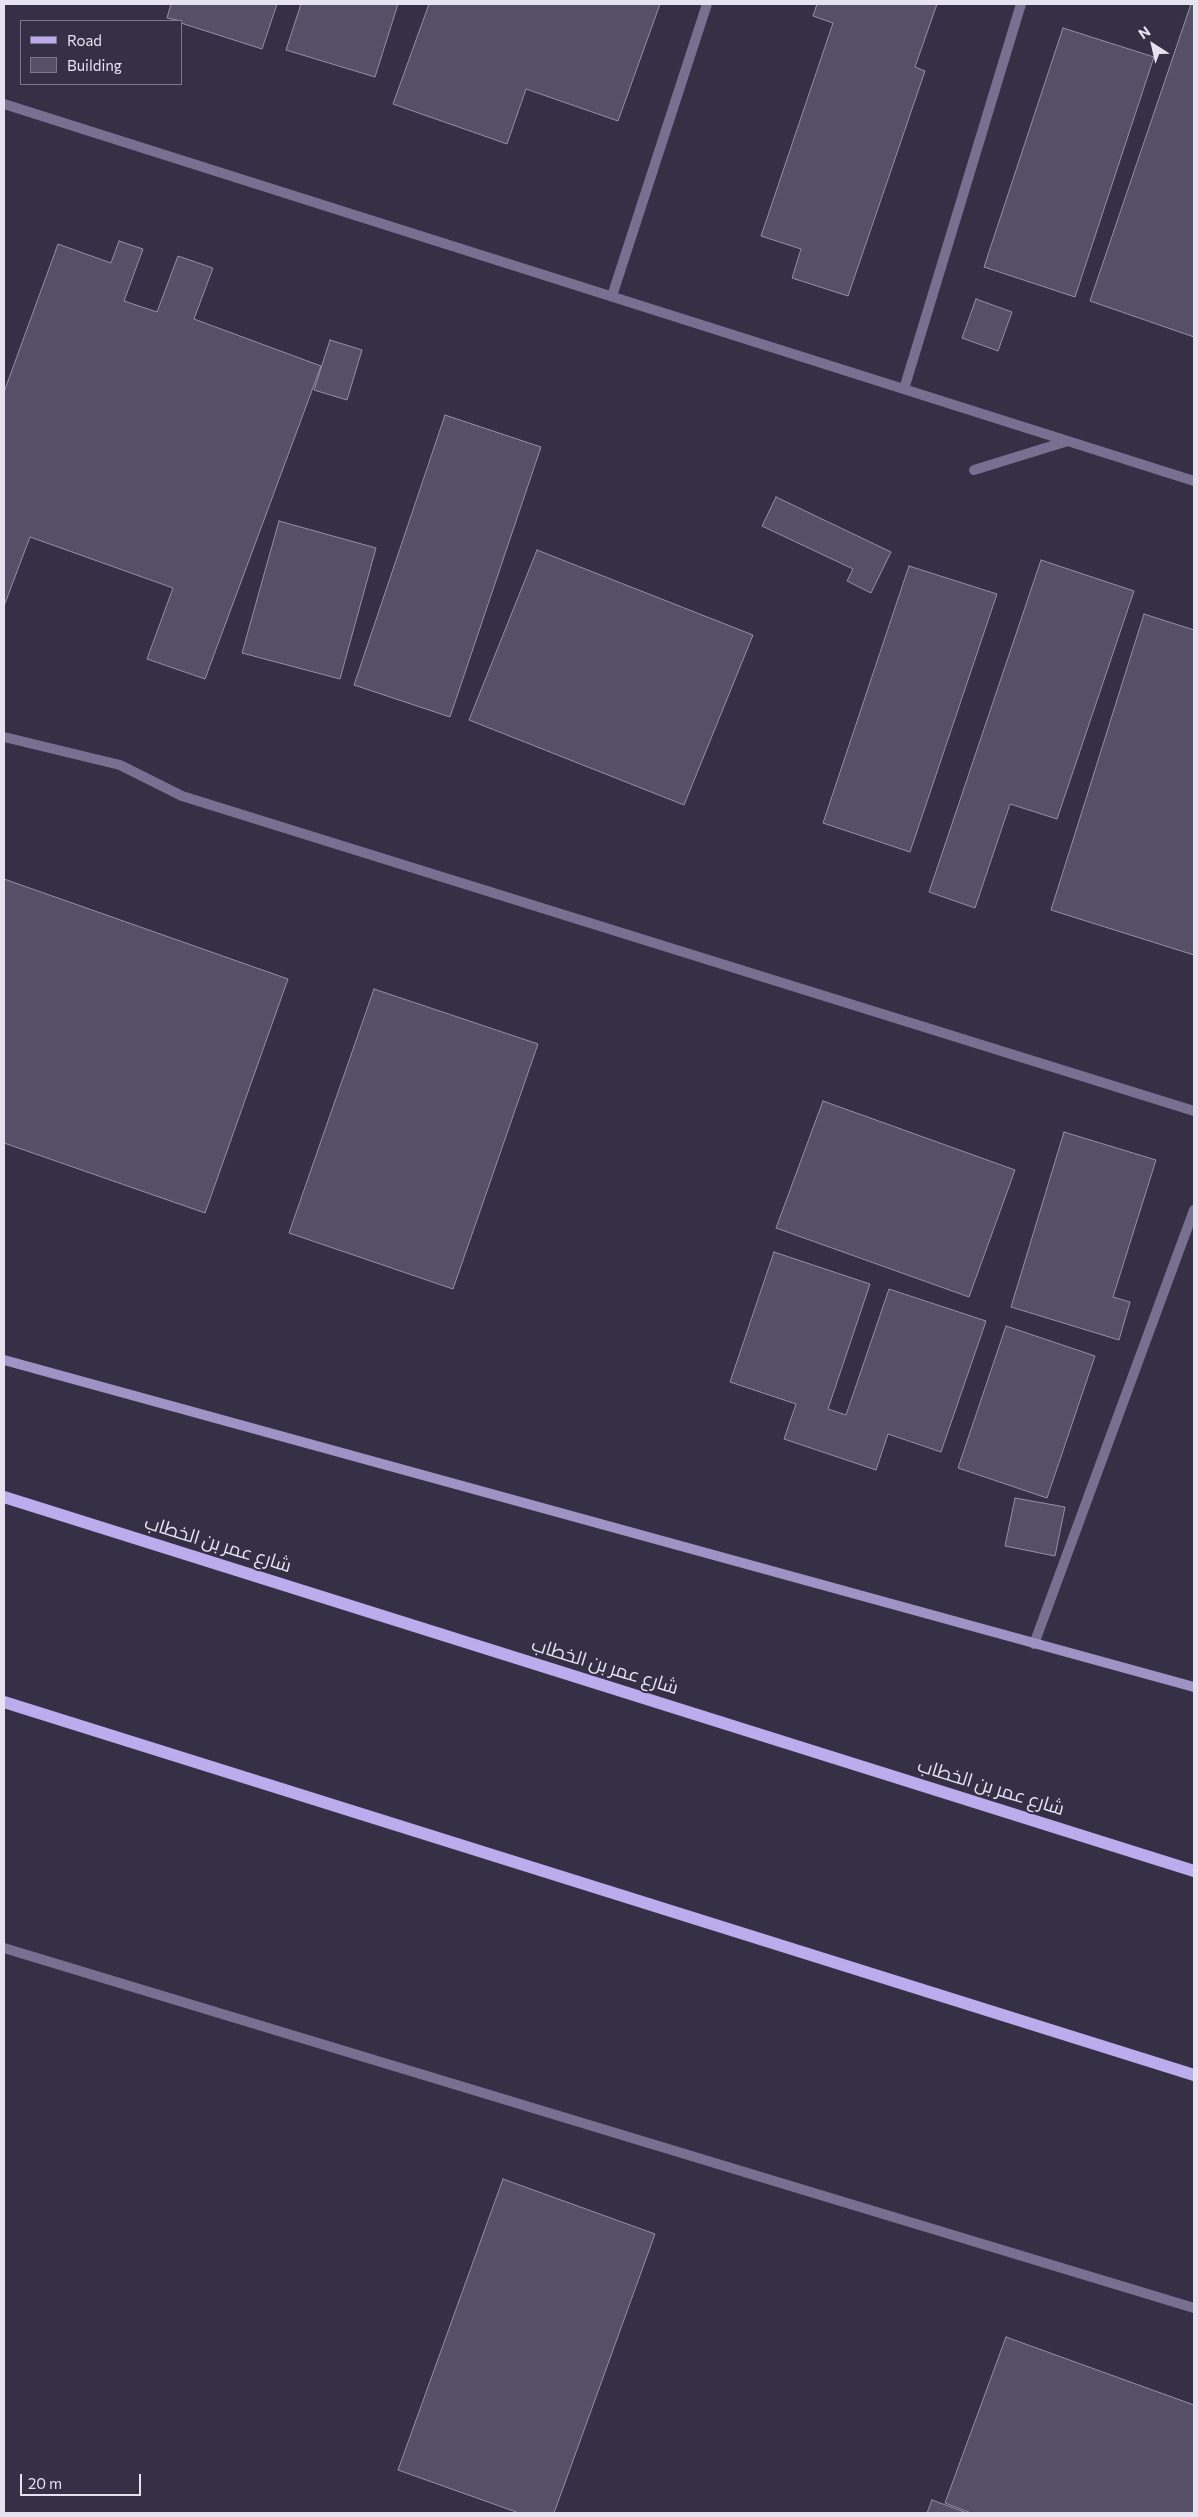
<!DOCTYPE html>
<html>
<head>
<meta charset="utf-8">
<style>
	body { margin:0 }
	#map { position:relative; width:1198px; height:2517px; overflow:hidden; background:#353045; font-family:Commissioner,sans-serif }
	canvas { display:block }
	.frame { position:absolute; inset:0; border:5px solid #e6e3f1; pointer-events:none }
	.legend { position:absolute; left:20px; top:20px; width:162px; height:65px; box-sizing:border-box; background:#353045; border:1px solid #7c788a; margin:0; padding:6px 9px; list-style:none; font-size:15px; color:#e6e3f1 }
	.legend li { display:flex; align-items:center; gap:10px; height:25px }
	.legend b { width:25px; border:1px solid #7c788a }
	.north { position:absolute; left:1128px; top:20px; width:50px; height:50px; -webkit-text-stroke:4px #353045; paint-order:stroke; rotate:325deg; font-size:14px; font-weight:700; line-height:20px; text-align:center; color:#e6e3f1 }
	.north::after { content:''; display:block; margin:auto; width:18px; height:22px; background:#e6e3f1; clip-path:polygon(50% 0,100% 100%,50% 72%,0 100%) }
	.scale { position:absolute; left:20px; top:2474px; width:121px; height:22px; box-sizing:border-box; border:2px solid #e6e3f1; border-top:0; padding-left:6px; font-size:15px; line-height:18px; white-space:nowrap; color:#e6e3f1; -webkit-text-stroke:4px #353045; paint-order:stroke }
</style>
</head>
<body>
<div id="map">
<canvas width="1198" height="2517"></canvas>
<div class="frame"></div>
<ul class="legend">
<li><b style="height:6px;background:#bcaced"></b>Road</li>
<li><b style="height:14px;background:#555067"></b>Building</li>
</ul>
<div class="north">N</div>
<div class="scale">20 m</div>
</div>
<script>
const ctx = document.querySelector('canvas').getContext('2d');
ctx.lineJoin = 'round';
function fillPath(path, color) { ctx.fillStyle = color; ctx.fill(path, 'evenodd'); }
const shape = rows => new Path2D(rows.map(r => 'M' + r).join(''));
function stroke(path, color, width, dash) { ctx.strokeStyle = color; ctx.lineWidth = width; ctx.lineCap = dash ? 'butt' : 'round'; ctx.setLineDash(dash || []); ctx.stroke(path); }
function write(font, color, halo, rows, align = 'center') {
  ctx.font = font + ' Commissioner,Cairo,sans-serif'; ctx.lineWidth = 4; ctx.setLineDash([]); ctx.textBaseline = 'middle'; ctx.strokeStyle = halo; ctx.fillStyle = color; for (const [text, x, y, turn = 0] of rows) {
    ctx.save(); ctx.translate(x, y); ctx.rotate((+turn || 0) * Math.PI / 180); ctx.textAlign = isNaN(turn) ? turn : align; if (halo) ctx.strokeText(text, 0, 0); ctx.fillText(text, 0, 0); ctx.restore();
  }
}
const building = shape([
	[171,4,277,4,262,49,181,23,181,21,167,18,171,4],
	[301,4,398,4,375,77,286,50,301,4],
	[429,4,660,4,618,121,526,89,507,144,393,104,429,4],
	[817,4,937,4,915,67,925,71,848,296,792,278,801,249,761,236,833,23,813,16,817,4],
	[1191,4,1194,4,1194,337,1090,301,1191,4],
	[1063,28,1154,57,1075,297,984,267,1063,28],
	[119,241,143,249,124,301,157,312,178,256,213,268,194,319,321,366,205,679,147,659,173,588,30,537,4,606,4,392,58,244,111,263,119,241],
	[976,299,1012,312,998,351,962,338,976,299],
	[330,340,362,350,347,400,314,390,330,340],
	[445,415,541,447,450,717,354,685,445,415],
	[776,497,891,552,871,593,847,581,853,569,762,526,776,497],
	[279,521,376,548,340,679,242,653,279,521],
	[537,550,753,635,684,805,469,720,537,550],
	[1041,560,1134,591,1057,819,1010,804,975,908,929,892,1041,560],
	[909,566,997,594,910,852,823,823,909,566],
	[1144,614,1194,630,1194,955,1051,910,1144,614],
	[4,879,288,979,205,1213,4,1143,4,879],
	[374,989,538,1044,453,1289,289,1233,374,989],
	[823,1101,1015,1170,969,1297,776,1228,823,1101],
	[1064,1132,1156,1160,1113,1297,1130,1302,1119,1340,1011,1307,1064,1132],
	[774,1252,870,1284,828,1409,846,1415,889,1289,986,1321,941,1452,888,1434,876,1470,784,1439,796,1404,730,1382,774,1252],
	[1006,1326,1095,1356,1047,1498,958,1468,1006,1326],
	[1015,1498,1065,1507,1055,1556,1005,1546,1015,1498],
	[503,2179,655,2234,554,2513,519,2513,398,2470,503,2179],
	[1006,2337,1194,2405,1194,2513,971,2513,945,2503,1006,2337],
	[932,2500,967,2513,927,2513,932,2500]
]);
const street = shape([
	[4,104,1194,481],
	[612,296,707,4],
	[904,389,1021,4],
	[974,470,1068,441],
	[4,737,120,765,182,796,1194,1111],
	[1034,1644,1194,1210],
	[4,1948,1194,2308]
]);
const secondary = shape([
	[4,1360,1194,1687]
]);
const primary = shape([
	[4,1497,1194,1871],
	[4,1702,1194,2075]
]);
const streetNames = [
	["شارع عمر بن الخطاب",218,1544,17],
	["شارع عمر بن الخطاب",605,1666,17],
	["شارع عمر بن الخطاب",991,1787,17]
];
fillPath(building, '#555067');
stroke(building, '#958fa9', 1);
stroke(street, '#787090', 10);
stroke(secondary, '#9f92c4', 10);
stroke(primary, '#bcaced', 12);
write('19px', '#e6e3f1', '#353045', streetNames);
</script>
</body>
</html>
